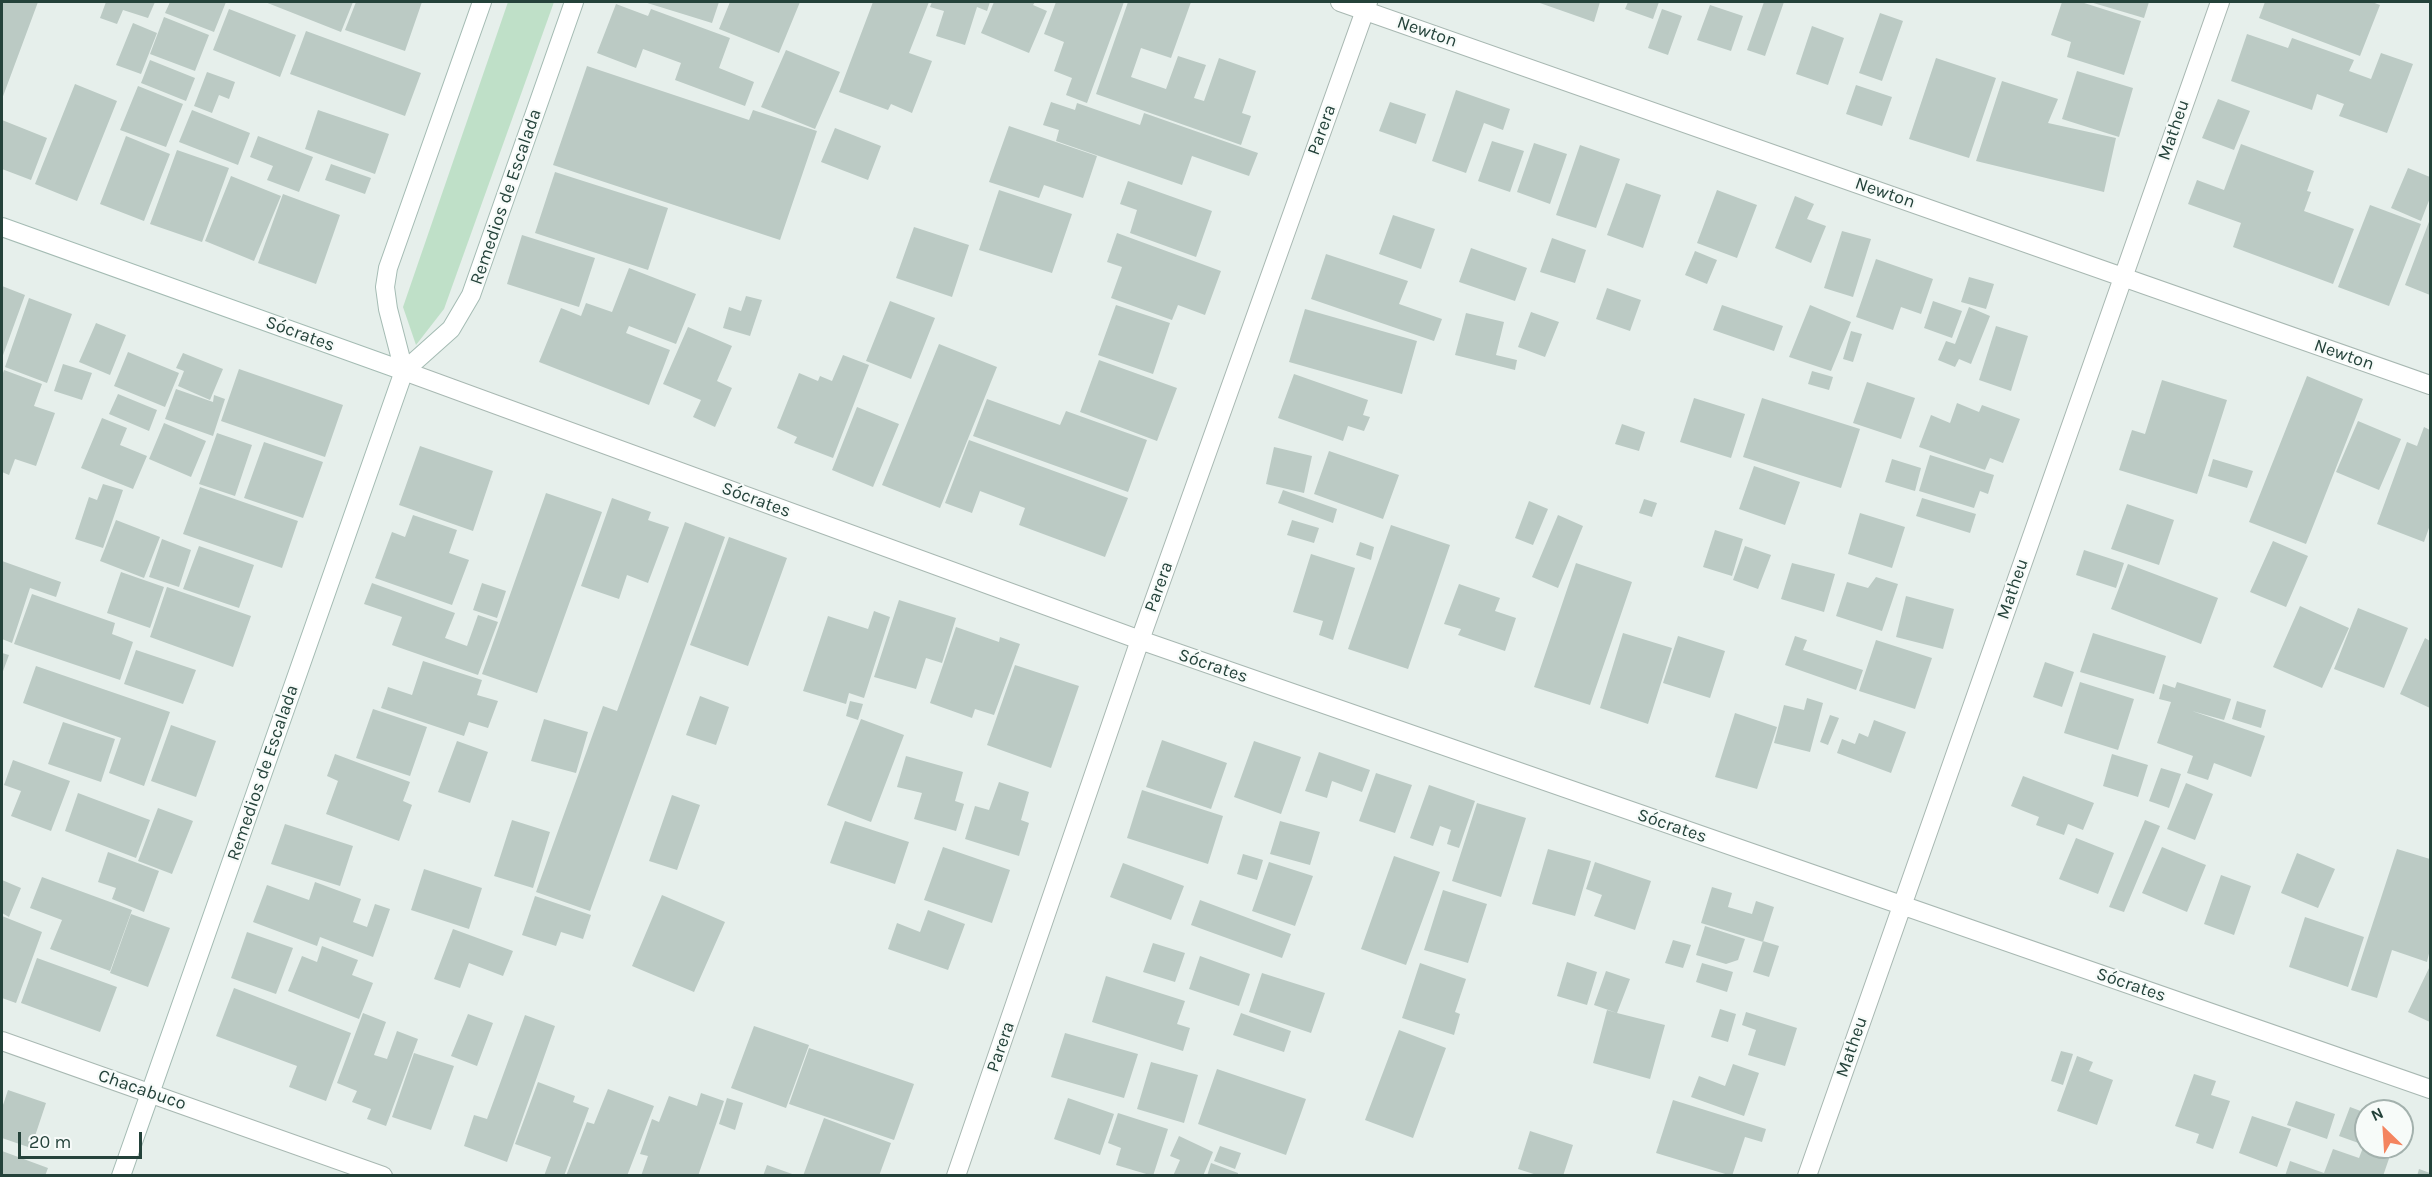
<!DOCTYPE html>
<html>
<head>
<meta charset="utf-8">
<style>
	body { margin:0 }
	#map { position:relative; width:2432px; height:1177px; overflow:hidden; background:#e6efeb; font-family:Karla,sans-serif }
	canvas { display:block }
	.frame { position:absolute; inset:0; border:3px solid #24423a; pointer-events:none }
	.north { position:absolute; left:2354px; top:1099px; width:60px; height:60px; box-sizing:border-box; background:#f7fbf9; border:2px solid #a3b1ad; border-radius:50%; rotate:335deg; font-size:16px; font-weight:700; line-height:24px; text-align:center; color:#24423a }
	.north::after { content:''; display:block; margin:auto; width:21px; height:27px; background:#f4845f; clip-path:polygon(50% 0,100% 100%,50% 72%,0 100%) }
	.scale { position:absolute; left:18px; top:1132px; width:124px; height:27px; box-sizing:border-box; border:3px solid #24423a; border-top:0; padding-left:8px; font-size:18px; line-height:21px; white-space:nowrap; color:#24423a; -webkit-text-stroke:4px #f7fbf9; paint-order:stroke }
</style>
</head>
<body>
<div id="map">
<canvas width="2432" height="1177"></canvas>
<div class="frame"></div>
<div class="north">N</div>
<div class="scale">20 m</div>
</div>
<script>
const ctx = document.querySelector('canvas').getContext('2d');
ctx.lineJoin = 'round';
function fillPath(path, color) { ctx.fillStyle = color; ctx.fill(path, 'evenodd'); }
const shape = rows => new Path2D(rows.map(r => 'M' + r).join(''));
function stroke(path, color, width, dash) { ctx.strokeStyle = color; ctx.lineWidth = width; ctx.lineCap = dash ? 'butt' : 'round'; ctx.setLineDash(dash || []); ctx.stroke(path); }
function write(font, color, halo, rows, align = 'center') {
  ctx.font = font + ' Karla,sans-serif'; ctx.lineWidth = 4.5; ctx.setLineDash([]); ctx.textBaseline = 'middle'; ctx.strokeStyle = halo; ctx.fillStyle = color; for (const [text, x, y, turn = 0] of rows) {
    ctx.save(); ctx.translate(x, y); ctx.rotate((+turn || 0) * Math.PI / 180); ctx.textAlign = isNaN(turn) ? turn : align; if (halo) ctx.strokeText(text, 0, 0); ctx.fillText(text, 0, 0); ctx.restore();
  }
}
const green = shape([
	[508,2,554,2,444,309,416,345,403,307]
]);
const building = shape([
	[2,2,38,2,2,99],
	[106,2,155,2,148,18,123,10,117,24,100,18],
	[170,2,226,2,214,32,165,13],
	[265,2,353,2,341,32],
	[356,2,422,2,405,51,345,30],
	[644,2,719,2,712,23],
	[730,2,800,2,779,53,719,29],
	[873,2,929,2,909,53,932,61,912,113,891,104,888,110,839,92],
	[932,2,990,2,987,11,977,7,965,45,936,36,944,11,930,7],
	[994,2,1035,2,1033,5,1047,11,1029,53,981,33],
	[1056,2,1124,2,1087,103,1066,95,1072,78,1054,71,1064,42,1044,34],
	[1128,2,1191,2,1171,58,1141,48,1131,77,1166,89,1178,56,1206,65,1194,98,1204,101,1219,58,1256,71,1242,113,1251,116,1241,145,1096,94],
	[1537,2,1600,2,1594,22],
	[1628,2,1659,2,1653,19,1625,9],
	[1764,2,1784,2,1765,56,1747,50],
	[2062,2,2081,2,2141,21,2124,75,2067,57,2071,42,2051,35],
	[2090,2,2149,2,2144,18],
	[2265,2,2372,2,2380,5,2360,56,2259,18],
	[616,4,648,16,651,9,730,38,719,68,754,82,745,106,675,80,681,63,643,49,636,68,597,53],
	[1710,5,1743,16,1731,51,1697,40],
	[229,9,296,35,280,77,213,50],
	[1662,9,1682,16,1668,55,1648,48],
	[1880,13,1903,21,1882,81,1859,73],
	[164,17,209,35,195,71,150,54],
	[133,23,157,33,141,74,116,65],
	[1812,26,1844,38,1828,85,1796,74],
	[306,31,421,73,405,116,290,74],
	[2247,34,2288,48,2292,38,2354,60,2349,71,2371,79,2381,53,2413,64,2387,133,2339,116,2344,104,2317,94,2312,110,2231,81],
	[786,50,840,72,815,129,761,107],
	[1936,58,1996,78,1969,158,1909,139],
	[150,60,195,78,186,101,141,83],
	[587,66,749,120,753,110,817,131,780,240,553,165],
	[2077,71,2133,88,2119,137,2062,119],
	[207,72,235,82,229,99,219,95,212,113,194,106],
	[2002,81,2058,99,2048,123,2116,138,2104,192,1976,161],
	[75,84,117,101,77,201,35,184],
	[1856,85,1892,97,1882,126,1846,114],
	[138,86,183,104,166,147,120,130],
	[1456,90,1510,109,1503,130,1484,123,1466,173,1432,161],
	[2218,99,2250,111,2234,150,2202,138],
	[1051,102,1075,110,1077,103,1140,125,1144,113,1258,153,1249,176,1192,156,1182,185,1056,141,1059,130,1043,125],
	[1390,102,1426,114,1416,144,1379,131],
	[192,110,250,133,238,165,179,142],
	[318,110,389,134,375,174,305,149],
	[2,120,47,138,31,180,2,169],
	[1009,126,1097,156,1083,198,1044,185,1039,198,989,182],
	[835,128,881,146,868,180,821,162],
	[126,136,170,154,144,221,100,204],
	[258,136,313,157,299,192,267,180,273,166,250,157],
	[1492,141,1524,151,1510,192,1478,181],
	[1534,143,1567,154,1550,204,1517,192],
	[2241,144,2314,171,2307,191,2311,192,2304,211,2354,229,2333,284,2233,247,2241,223,2188,204,2197,180,2224,190],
	[1580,145,1620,159,1596,228,1556,215],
	[177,150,229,168,202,242,150,224],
	[331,164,371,178,365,194,325,180],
	[2408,168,2430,177,2430,198,2421,221,2391,208],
	[555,172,668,208,648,270,535,233],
	[231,176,281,196,254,261,205,241],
	[1128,181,1212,211,1196,257,1130,233,1137,210,1120,204],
	[1626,183,1661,195,1643,248,1607,235],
	[999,190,1072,214,1052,273,979,250],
	[1717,190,1757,205,1737,258,1697,243],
	[283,194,340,215,316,284,258,263],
	[1795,196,1814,204,1807,219,1826,226,1811,263,1775,248],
	[2370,205,2421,224,2389,306,2338,287],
	[1393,215,1435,229,1421,269,1379,254],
	[2430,219,2430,295,2405,285],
	[914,227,969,245,952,297,896,278],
	[1842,231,1871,239,1853,297,1824,288],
	[1117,233,1221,271,1205,315,1178,305,1172,320,1111,298,1122,267,1107,262],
	[522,235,595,258,579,307,507,284],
	[1552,238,1586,250,1575,283,1540,272],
	[1471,248,1527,268,1515,301,1459,282],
	[1695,251,1717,260,1707,284,1685,275],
	[1326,254,1408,281,1399,304,1442,319,1434,341,1311,299],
	[1876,259,1933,279,1921,314,1901,307,1893,330,1856,317],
	[629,268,696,294,676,344,629,326,626,333,670,350,649,405,539,362,561,308,581,316,586,303,612,312],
	[1969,277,1994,284,1986,309,1961,302],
	[2,286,25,295,2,358],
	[1607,288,1641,300,1630,331,1596,319],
	[746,296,762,300,750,336,723,328,729,307,741,311],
	[29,298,72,314,47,383,5,367],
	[890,301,935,318,911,379,866,361],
	[1933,301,1962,311,1952,338,1924,328],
	[1116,305,1170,323,1153,374,1098,355],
	[1722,305,1783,326,1774,351,1713,330],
	[1810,305,1851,322,1831,371,1789,357],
	[1969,307,1990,316,1971,364,1959,359,1955,367,1938,360,1946,341,1955,344],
	[1305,309,1417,341,1402,394,1289,362],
	[1531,312,1559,322,1545,357,1518,347],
	[1466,313,1504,322,1496,355,1517,360,1515,370,1455,355],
	[96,323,126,335,110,375,79,362],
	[1996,326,2028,336,2011,391,1979,380],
	[688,327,732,346,717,381,732,388,715,427,693,417,701,400,663,384],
	[1851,331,1862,334,1853,362,1843,359],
	[939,344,997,367,940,508,882,485],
	[128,352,179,373,165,407,114,386],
	[183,353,223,369,210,400,178,386,184,371,176,368],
	[843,355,869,365,833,458,794,443,797,437,777,428,799,373,818,381,820,376,832,381],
	[1099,360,1177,388,1157,441,1080,412],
	[63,364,92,373,82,400,54,391],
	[239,369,343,405,325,457,221,421],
	[4,370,42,384,34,406,55,413,36,466,15,459,9,475,2,472,2,376],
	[1812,371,1833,377,1829,390,1808,384],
	[1294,374,1368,400,1363,415,1370,417,1364,431,1348,426,1343,441,1278,418],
	[2307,376,2363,399,2306,544,2249,522],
	[2162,380,2227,400,2197,494,2119,470,2132,430,2145,434],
	[1867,382,1915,398,1901,439,1853,423],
	[176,389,213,402,214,395,225,399,213,436,165,419],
	[118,394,157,410,149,431,109,414],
	[1694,398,1745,414,1731,458,1680,442],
	[1762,398,1860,429,1841,488,1743,457],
	[987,399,1060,425,1066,411,1147,440,1128,492,973,436],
	[1957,403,1979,412,1982,405,2020,419,2003,463,1990,458,1985,470,1919,447,1931,415,1950,423],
	[857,407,899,424,873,487,832,470],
	[102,418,127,428,120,445,147,456,133,489,81,468],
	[2358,421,2401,439,2379,490,2336,472],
	[164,423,206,441,191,477,149,459],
	[1622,424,1645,432,1639,451,1615,444],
	[2424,427,2430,430,2430,525,2424,542,2377,524,2407,442,2417,446],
	[217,433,252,445,235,496,199,484],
	[969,440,1128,498,1105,557,1019,525,1025,508,980,491,972,513,945,503],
	[264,442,323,462,303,518,244,498],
	[420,446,493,471,473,531,399,505],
	[1274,447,1312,456,1304,493,1266,484],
	[1329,451,1399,475,1383,519,1314,494],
	[1930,455,1994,475,1988,494,1980,491,1974,508,1919,491],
	[1892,459,1921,468,1915,491,1885,482],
	[2213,459,2253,471,2247,488,2208,476],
	[1754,466,1800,482,1785,525,1739,509],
	[103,484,123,490,103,548,75,539,89,497,97,500],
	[200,487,298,521,282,568,183,534],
	[1283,490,1337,509,1333,523,1278,503],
	[546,493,602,512,537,693,482,674],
	[612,498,651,512,648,520,669,527,648,583,627,575,619,599,581,586],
	[1922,498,1976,514,1970,533,1916,516],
	[1644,499,1657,503,1652,517,1639,513],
	[1529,501,1548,509,1533,545,1515,538],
	[2127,504,2174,520,2159,565,2111,549],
	[1860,513,1905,527,1892,568,1848,554],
	[413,515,457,530,449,553,469,560,452,605,375,578,392,532,405,537],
	[1558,515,1583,526,1558,588,1532,577],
	[116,520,160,537,144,578,100,561],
	[1292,520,1319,528,1314,543,1287,535],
	[685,522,725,537,590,911,536,892,603,706,617,711],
	[1391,525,1450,545,1408,669,1348,649],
	[1715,530,1743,539,1732,576,1703,567],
	[729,537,787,558,748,666,690,645],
	[162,539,191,550,179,587,149,577],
	[2273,541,2308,556,2286,607,2250,592],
	[1360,542,1374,547,1371,560,1356,555],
	[199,546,254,565,239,608,183,589],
	[1745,546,1771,555,1758,589,1733,580],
	[2084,550,2124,563,2116,588,2076,575],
	[1311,554,1355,568,1333,640,1319,635,1323,621,1293,612],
	[2,561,61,582,56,597,30,588,12,643,2,639],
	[1576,563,1632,582,1590,705,1534,687],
	[1792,563,1835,574,1824,612,1781,599],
	[2128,564,2218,598,2201,644,2111,609],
	[121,572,164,587,150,628,107,613],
	[1876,577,1898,584,1882,631,1836,616,1847,582,1868,588],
	[372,583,455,613,445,638,467,646,478,615,498,622,478,675,392,645,402,617,364,604],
	[482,583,506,591,497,618,473,610],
	[1459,584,1500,598,1495,611,1516,618,1505,651,1458,635,1461,629,1444,624],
	[167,587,251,616,233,667,150,637],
	[32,594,115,623,112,634,133,642,120,680,14,644],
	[1906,596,1954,609,1943,649,1896,637],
	[899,600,956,618,942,663,926,658,916,689,874,677],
	[2300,606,2349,628,2322,688,2273,667],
	[2358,608,2408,628,2384,688,2334,669],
	[874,611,890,617,864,698,849,693,846,704,803,691,828,616,868,629],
	[956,627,999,642,1000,637,1020,644,994,715,975,709,972,718,930,703],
	[1623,633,1672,648,1648,724,1600,708],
	[2093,633,2166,656,2154,694,2080,672],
	[1678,636,1725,651,1710,698,1663,683],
	[1795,636,1807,640,1803,650,1863,670,1856,690,1785,665],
	[2425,638,2430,641,2430,708,2400,694],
	[1876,640,1932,658,1915,709,1859,691],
	[136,650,196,670,183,704,124,684],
	[2,653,9,655,2,674],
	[423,661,482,680,477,695,498,701,488,728,469,722,464,736,381,708,388,687,412,695],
	[2045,662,2074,672,2062,707,2033,697],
	[1015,665,1079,686,1051,768,987,745],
	[36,666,170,712,144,786,109,773,121,738,23,703],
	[2080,682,2134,699,2118,750,2064,733],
	[2177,682,2231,699,2224,720,2192,711,2265,736,2251,777,2214,763,2208,780,2187,773,2193,756,2157,743,2171,702,2159,699,2163,684,2175,688],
	[700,696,729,707,716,745,686,735],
	[1807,698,1823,703,1810,752,1774,743,1784,705,1804,710],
	[850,701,863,704,858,720,846,716],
	[2237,701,2266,710,2261,728,2232,719],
	[373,709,427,727,410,776,356,758],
	[1735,713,1777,727,1757,789,1715,777],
	[1830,715,1839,718,1828,745,1820,742],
	[544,719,588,732,576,773,531,761],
	[861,719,904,735,871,822,827,805],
	[1874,720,1906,732,1891,773,1837,753,1842,739,1855,744,1859,733,1868,737],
	[63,722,115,739,101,782,48,764],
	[171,725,216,741,196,797,151,781],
	[1162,740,1227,763,1211,809,1146,787],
	[457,741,488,752,470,803,438,792],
	[1254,741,1301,757,1281,814,1234,797],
	[1319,752,1370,770,1362,792,1332,781,1327,798,1305,791],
	[335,754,410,782,403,801,412,805,399,841,326,814,338,781,327,776],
	[2112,754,2148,765,2138,797,2103,786],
	[906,756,963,772,955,801,964,804,956,831,914,819,922,793,897,787],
	[13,760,70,781,51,831,11,816,21,791,4,785],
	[2161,768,2181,774,2169,808,2149,801],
	[1376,773,1412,785,1395,833,1359,821],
	[2023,776,2094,803,2083,830,2068,824,2064,835,2036,825,2039,817,2011,806],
	[999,782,1029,792,1021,820,1029,823,1019,856,965,839,975,806,989,810],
	[2186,783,2213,794,2195,840,2167,829],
	[1429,785,1475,801,1459,848,1447,844,1451,830,1440,826,1433,846,1410,838],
	[1142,790,1223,816,1208,864,1127,838],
	[78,793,150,820,136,858,65,831],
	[672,795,700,805,677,870,649,861],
	[1477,803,1526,818,1501,897,1452,881],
	[158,808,193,821,172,874,138,861],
	[512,820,550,832,533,888,494,876],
	[2145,820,2160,826,2124,912,2109,907],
	[845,821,909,842,895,884,830,863],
	[1280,821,1320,832,1310,865,1270,854],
	[285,824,353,846,340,886,271,864],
	[2076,838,2114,853,2098,894,2059,879],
	[943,847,1010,870,992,923,924,900],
	[2162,847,2206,865,2187,912,2142,893],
	[1548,849,1591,861,1575,916,1532,904],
	[2397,849,2430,859,2430,949,2427,962,2392,950,2377,998,2351,990],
	[108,852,159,871,144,912,112,899,116,888,98,882],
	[2297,853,2335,869,2318,908,2281,893],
	[1243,854,1263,860,1257,880,1237,874],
	[1394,856,1440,872,1406,965,1361,949],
	[1269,862,1313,876,1295,926,1252,911],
	[1595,862,1651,881,1635,930,1594,916,1602,895,1586,889],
	[1123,863,1184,886,1171,920,1110,897],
	[424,869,482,888,469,929,411,910],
	[2221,875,2251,886,2234,935,2204,924],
	[42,877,132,910,110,971,50,949,62,920,30,908],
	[2,880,21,888,9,917,2,913],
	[315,882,361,899,353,922,367,927,375,904,390,909,373,957,320,937,317,946,253,922,267,885,309,900],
	[1712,887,1732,893,1728,907,1752,914,1756,901,1774,907,1763,942,1701,923],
	[1443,890,1487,904,1468,963,1424,950],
	[662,895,725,922,694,992,632,966],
	[535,896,591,915,583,939,561,932,556,946,522,935],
	[1200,900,1291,934,1282,958,1191,925],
	[928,910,965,924,948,970,888,949,897,923,920,932],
	[131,914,170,928,148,987,110,973],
	[2,916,42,932,16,1003,2,998],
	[2305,917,2364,937,2348,987,2289,967],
	[1705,926,1745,939,1738,960,1726,964,1696,955],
	[453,929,513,951,503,976,469,963,460,988,434,979],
	[247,932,293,948,276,994,231,978],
	[1673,940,1691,945,1683,968,1665,963],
	[1763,941,1779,946,1769,977,1753,972],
	[1153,943,1185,953,1175,982,1143,972],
	[322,946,358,960,352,975,373,983,359,1019,288,991,302,956,317,962],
	[1200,956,1250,974,1239,1006,1189,989],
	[37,958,117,987,100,1032,21,1003],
	[1567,962,1597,972,1587,1005,1557,996],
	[1420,963,1466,979,1455,1012,1460,1014,1454,1035,1402,1018],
	[1702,963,1733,972,1727,992,1696,982],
	[2430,966,2430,1022,2408,1012],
	[1606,971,1630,979,1617,1013,1665,1025,1650,1079,1593,1063,1607,1010,1617,1013,1594,1005],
	[1262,973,1325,993,1311,1033,1249,1012],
	[1106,976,1185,1001,1177,1024,1190,1028,1183,1051,1092,1022],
	[234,988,351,1033,326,1101,289,1087,297,1066,216,1036],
	[1720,1009,1736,1014,1728,1042,1711,1037],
	[1746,1012,1797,1028,1785,1066,1748,1055,1756,1030,1742,1025],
	[363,1013,386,1022,374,1055,387,1059,397,1031,418,1039,386,1126,367,1119,371,1109,352,1102,357,1091,337,1083],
	[1241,1013,1291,1031,1284,1052,1233,1035],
	[468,1014,493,1023,477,1066,451,1056],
	[525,1015,555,1026,507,1162,464,1146,474,1115,487,1119],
	[754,1026,809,1045,786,1108,731,1088],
	[1399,1030,1446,1048,1413,1138,1365,1120],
	[1065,1033,1138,1054,1124,1098,1051,1077],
	[809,1048,914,1084,894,1140,789,1104],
	[2061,1051,2073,1054,2063,1085,2051,1081],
	[414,1053,454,1066,431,1130,392,1117],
	[2077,1056,2093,1062,2089,1071,2113,1080,2097,1125,2057,1111],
	[1151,1062,1198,1075,1184,1123,1137,1109],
	[1733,1064,1759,1073,1744,1116,1691,1097,1699,1076,1725,1086],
	[1217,1069,1306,1099,1286,1155,1198,1124],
	[2194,1074,2216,1081,2211,1095,2230,1101,2213,1149,2196,1143,2199,1134,2175,1126],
	[538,1082,575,1096,573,1102,589,1108,564,1176,544,1176,551,1157,515,1144],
	[608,1089,654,1106,627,1176,566,1176,587,1122,594,1124],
	[8,1090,46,1103,31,1148,2,1138,2,1108],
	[701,1093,724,1101,698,1176,641,1176,648,1156,640,1154,652,1119,659,1122,669,1096,697,1106],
	[727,1098,743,1103,735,1130,719,1124],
	[1068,1098,1114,1114,1100,1155,1054,1139],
	[1673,1100,1766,1129,1762,1142,1745,1137,1732,1176,1656,1153],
	[2296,1101,2335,1114,2327,1139,2287,1125],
	[2350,1107,2366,1113,2366,1147,2393,1147,2383,1176,2285,1176,2290,1161,2324,1173,2333,1149,2359,1158,2364,1145,2339,1136],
	[1118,1113,1168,1129,1153,1176,1116,1165,1121,1148,1108,1143],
	[2252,1116,2291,1129,2277,1167,2239,1153],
	[824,1118,891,1143,879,1176,803,1176],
	[1530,1131,1573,1145,1563,1176,1540,1176,1518,1169],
	[1179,1136,1213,1152,1203,1176,1173,1176,1180,1160,1170,1156],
	[1220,1146,1241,1153,1235,1169,1214,1161],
	[2,1151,48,1168,45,1176,2,1176],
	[1211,1163,1238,1173,1238,1176,1207,1176],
	[767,1165,795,1175,795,1176,763,1176],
	[2419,1169,2430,1173,2430,1176,2417,1176]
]);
const street = shape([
	[1340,2,2430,385],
	[404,371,1140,640,2430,1089],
	[2,1041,383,1176],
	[956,1176,1140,640,1368,2],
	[1807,1176,2220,2]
]);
const secondary = shape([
	[2,227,404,371],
	[404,371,388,309,385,287,388,268,482,2],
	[121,1176,404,371,451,329,471,295,574,2]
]);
const streetNames = [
	["Newton",1427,32,19],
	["Parera",1322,130,-70],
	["Matheu",2174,130,-71],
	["Newton",1885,193,19],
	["Remedios de Escalada",506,197,-71],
	["Sócrates",300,334,20],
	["Newton",2344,355,19],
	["Sócrates",756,500,20],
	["Parera",1159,587,-70],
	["Matheu",2013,589,-71],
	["Sócrates",1213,666,19],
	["Remedios de Escalada",263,773,-71],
	["Sócrates",1672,826,19],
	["Sócrates",2131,985,19],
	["Parera",1001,1047,-71],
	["Matheu",1852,1047,-71],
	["Chacabuco",142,1090,19]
];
fillPath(green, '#bfe0c8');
fillPath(building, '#bbcac4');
stroke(street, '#a8b8b2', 20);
stroke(secondary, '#a4bbb3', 20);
stroke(street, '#fff', 18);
stroke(secondary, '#fff', 18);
write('18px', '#24423a', '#f7fbf9', streetNames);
</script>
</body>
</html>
